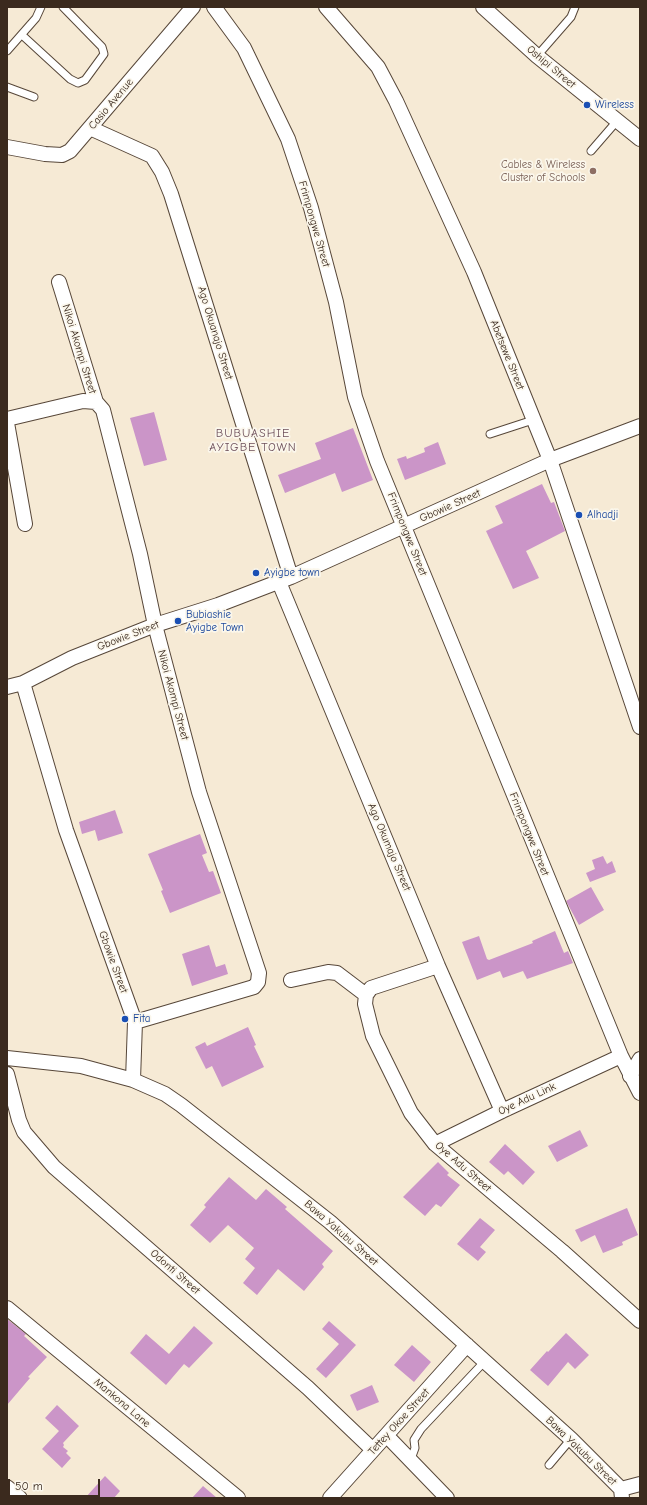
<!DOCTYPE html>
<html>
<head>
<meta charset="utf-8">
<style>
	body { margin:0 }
	#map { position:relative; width:647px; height:1505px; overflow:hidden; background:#f6ead5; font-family:"Comic Neue",sans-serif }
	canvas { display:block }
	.frame { position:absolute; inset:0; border:8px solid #3b2a1e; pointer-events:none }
	.scale { position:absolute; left:8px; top:1479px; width:92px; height:18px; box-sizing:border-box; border:2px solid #3b2a1e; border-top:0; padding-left:5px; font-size:12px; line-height:14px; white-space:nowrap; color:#3b2a1e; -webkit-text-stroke:3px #fbf7ec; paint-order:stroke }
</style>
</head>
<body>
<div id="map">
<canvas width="647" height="1505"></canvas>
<div class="frame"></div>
<div class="scale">50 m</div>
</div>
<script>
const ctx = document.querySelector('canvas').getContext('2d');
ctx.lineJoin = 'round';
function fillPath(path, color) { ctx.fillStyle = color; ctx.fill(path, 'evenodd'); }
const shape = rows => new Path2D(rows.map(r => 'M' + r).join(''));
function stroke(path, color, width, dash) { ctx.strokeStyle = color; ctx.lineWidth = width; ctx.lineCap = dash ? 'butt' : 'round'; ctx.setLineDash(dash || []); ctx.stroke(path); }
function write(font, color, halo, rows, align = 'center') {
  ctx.font = font + ' "Comic Neue",sans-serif'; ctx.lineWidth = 3.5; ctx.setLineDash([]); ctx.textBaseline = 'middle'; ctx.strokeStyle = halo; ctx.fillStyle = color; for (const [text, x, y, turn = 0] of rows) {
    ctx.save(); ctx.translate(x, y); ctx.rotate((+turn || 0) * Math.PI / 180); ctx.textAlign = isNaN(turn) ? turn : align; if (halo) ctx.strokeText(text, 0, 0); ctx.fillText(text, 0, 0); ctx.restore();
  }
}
const building = shape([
	[154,412,167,460,144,466,130,418],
	[353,428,373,480,342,492,335,473,285,493,278,475,321,459,315,443],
	[438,442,446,464,405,480,397,459,406,456,407,459,425,452,424,448],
	[542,484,551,503,554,502,565,531,526,551,539,578,513,589,486,531,503,523,495,506],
	[115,810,123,833,98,841,95,830,82,834,79,822],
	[200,834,207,853,202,855,209,872,213,871,221,893,170,913,161,891,163,890,148,854],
	[603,856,607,864,612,861,616,872,590,882,586,873,595,869,592,860],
	[591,887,604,910,579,925,566,901],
	[555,931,564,953,568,951,573,963,527,979,523,971,503,978,500,971,477,980,462,942,479,936,487,959,489,960,533,943,532,941],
	[209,945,216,967,225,964,228,974,192,986,182,954],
	[248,1027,256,1045,254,1046,264,1067,222,1087,212,1066,206,1069,195,1047,205,1042,207,1046],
	[580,1130,588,1146,557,1162,548,1146],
	[505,1144,535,1172,523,1185,508,1171,504,1175,489,1162],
	[438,1162,449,1173,447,1175,460,1185,441,1207,436,1204,425,1216,403,1197],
	[229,1177,256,1200,266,1189,287,1207,285,1209,333,1251,322,1264,324,1267,304,1291,278,1269,257,1295,243,1283,255,1268,245,1259,254,1248,228,1225,210,1243,190,1225,206,1207,204,1205],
	[627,1208,638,1235,622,1242,623,1245,603,1253,595,1235,581,1242,575,1230],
	[480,1218,495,1230,480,1247,486,1252,478,1261,457,1244],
	[7,1319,26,1334,24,1336,47,1357,28,1377,30,1378,7,1405],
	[329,1321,356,1345,326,1378,316,1369,339,1344,322,1329],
	[194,1326,213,1343,189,1368,184,1364,166,1385,130,1353,146,1334,169,1354],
	[566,1333,589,1355,575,1369,568,1362,548,1386,530,1370,547,1351,548,1352],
	[412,1345,431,1362,414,1382,394,1365],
	[372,1385,379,1402,357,1411,350,1395],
	[57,1405,79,1426,63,1443,64,1445,63,1447,68,1451,66,1453,71,1458,62,1468,42,1449,59,1431,45,1418],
	[105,1476,120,1491,114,1498,85,1498],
	[203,1486,217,1498,192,1498]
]);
const service = shape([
	[22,35,70,79,78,83,85,80,104,54,102,47,63,7],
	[7,51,36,18,41,7],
	[537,56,571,17,575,7],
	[7,87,34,97],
	[591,151,617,121],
	[490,434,533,420],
	[411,1459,415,1448,414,1440,421,1429,485,1361],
	[549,1465,571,1439]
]);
const minor = shape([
	[214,7,244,48,288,139,311,208,336,302,355,397,377,461,621,1056,640,1093],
	[326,7,378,67,396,101,474,272,550,460,640,727],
	[483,7,537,56,640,139],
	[90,128,152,156,162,172,171,194,291,577],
	[7,147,45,154,62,155,70,151,193,7],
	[59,282,96,402,103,410,140,554,155,625,199,792,259,973,258,982,254,987,135,1022],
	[7,419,83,401,96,402],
	[7,423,25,524],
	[279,582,438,966,502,1111],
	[7,687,23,683],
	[438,966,371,988,366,995,365,1004,373,1036,411,1113,435,1144,562,1251,640,1321],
	[291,980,328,972,337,973,366,995],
	[7,1058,81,1066,133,1080,165,1094,181,1105,330,1222,571,1439,621,1489,622,1498],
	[7,1074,19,1120,24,1132,54,1167,308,1388,373,1450],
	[630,1076,640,1059],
	[133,1080,135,1022,66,830,23,683,72,658,155,625,218,605,291,577,550,460,640,426],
	[435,1144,502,1111,621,1056],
	[7,1308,238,1498],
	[387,1436,447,1498],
	[7,1487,20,1498],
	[621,1489,640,1484],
	[330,1498,467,1345]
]);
const markers = [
	[587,105,4,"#1a4fb4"],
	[593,171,4,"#8d6e63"],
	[579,515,4,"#1a4fb4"],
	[256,573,4,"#1a4fb4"],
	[178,621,4,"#1a4fb4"],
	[125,1019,4,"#1a4fb4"]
];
const streetNames = [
	["Oshipi Street",551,67,40],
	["Casio Avenue",111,104,-50],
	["Frimpongwe Street",314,224,74],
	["Ago Okuanajo Street",215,333,73],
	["Nikoi Akompi Street",79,349,73],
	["Abetsewe Street",507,355,68],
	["Gbowie Street",450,506,-24],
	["Frimpongwe Street",407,534,68],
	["Gbowie Street",128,636,-21],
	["Nikoi Akompi Street",173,695,75],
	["Frimpongwe Street",529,834,68],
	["Ago Okumajo Street",389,847,67],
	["Gbowie Street",113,962,70],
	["Oye Adu Link",527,1099,-25],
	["Oye Adu Street",463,1167,41],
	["Bawa Yakubu Street",341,1233,41],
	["Odonti Street",175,1272,41],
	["Mankona Lane",122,1403,40],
	["Tettey Okoe Street",399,1422,-48],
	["Bawa Yakubu Street",581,1451,44]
];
const transitNames = [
	["Wireless",595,105],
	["Alhadji",587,515],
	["Ayigbe town",264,573],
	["Bubiashie",186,615],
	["Ayigbe Town",186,628],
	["Fita",133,1019]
];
const educationNames = [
	["Cables & Wireless",585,165],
	["Cluster of Schools",585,178]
];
const neighbourhoodNames = [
	["BUBUASHIE",253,434],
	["AYIGBE TOWN",253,448]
];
fillPath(building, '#cb95c8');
stroke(service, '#574739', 9);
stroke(minor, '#574739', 16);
stroke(service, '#fff', 7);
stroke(minor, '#fff', 14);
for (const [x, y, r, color] of markers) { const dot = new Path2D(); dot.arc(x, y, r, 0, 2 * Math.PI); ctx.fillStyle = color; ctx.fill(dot); stroke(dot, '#fbf7ec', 1.5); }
write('11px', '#3b2a1e', '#fbf7ec', streetNames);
write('11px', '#164399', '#fbf7ec', transitNames, 'left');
write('11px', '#785e54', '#fbf7ec', educationNames, 'right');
ctx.letterSpacing = '1px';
write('12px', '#6d4f5a', '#fbf7ec', neighbourhoodNames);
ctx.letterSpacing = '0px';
</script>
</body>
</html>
